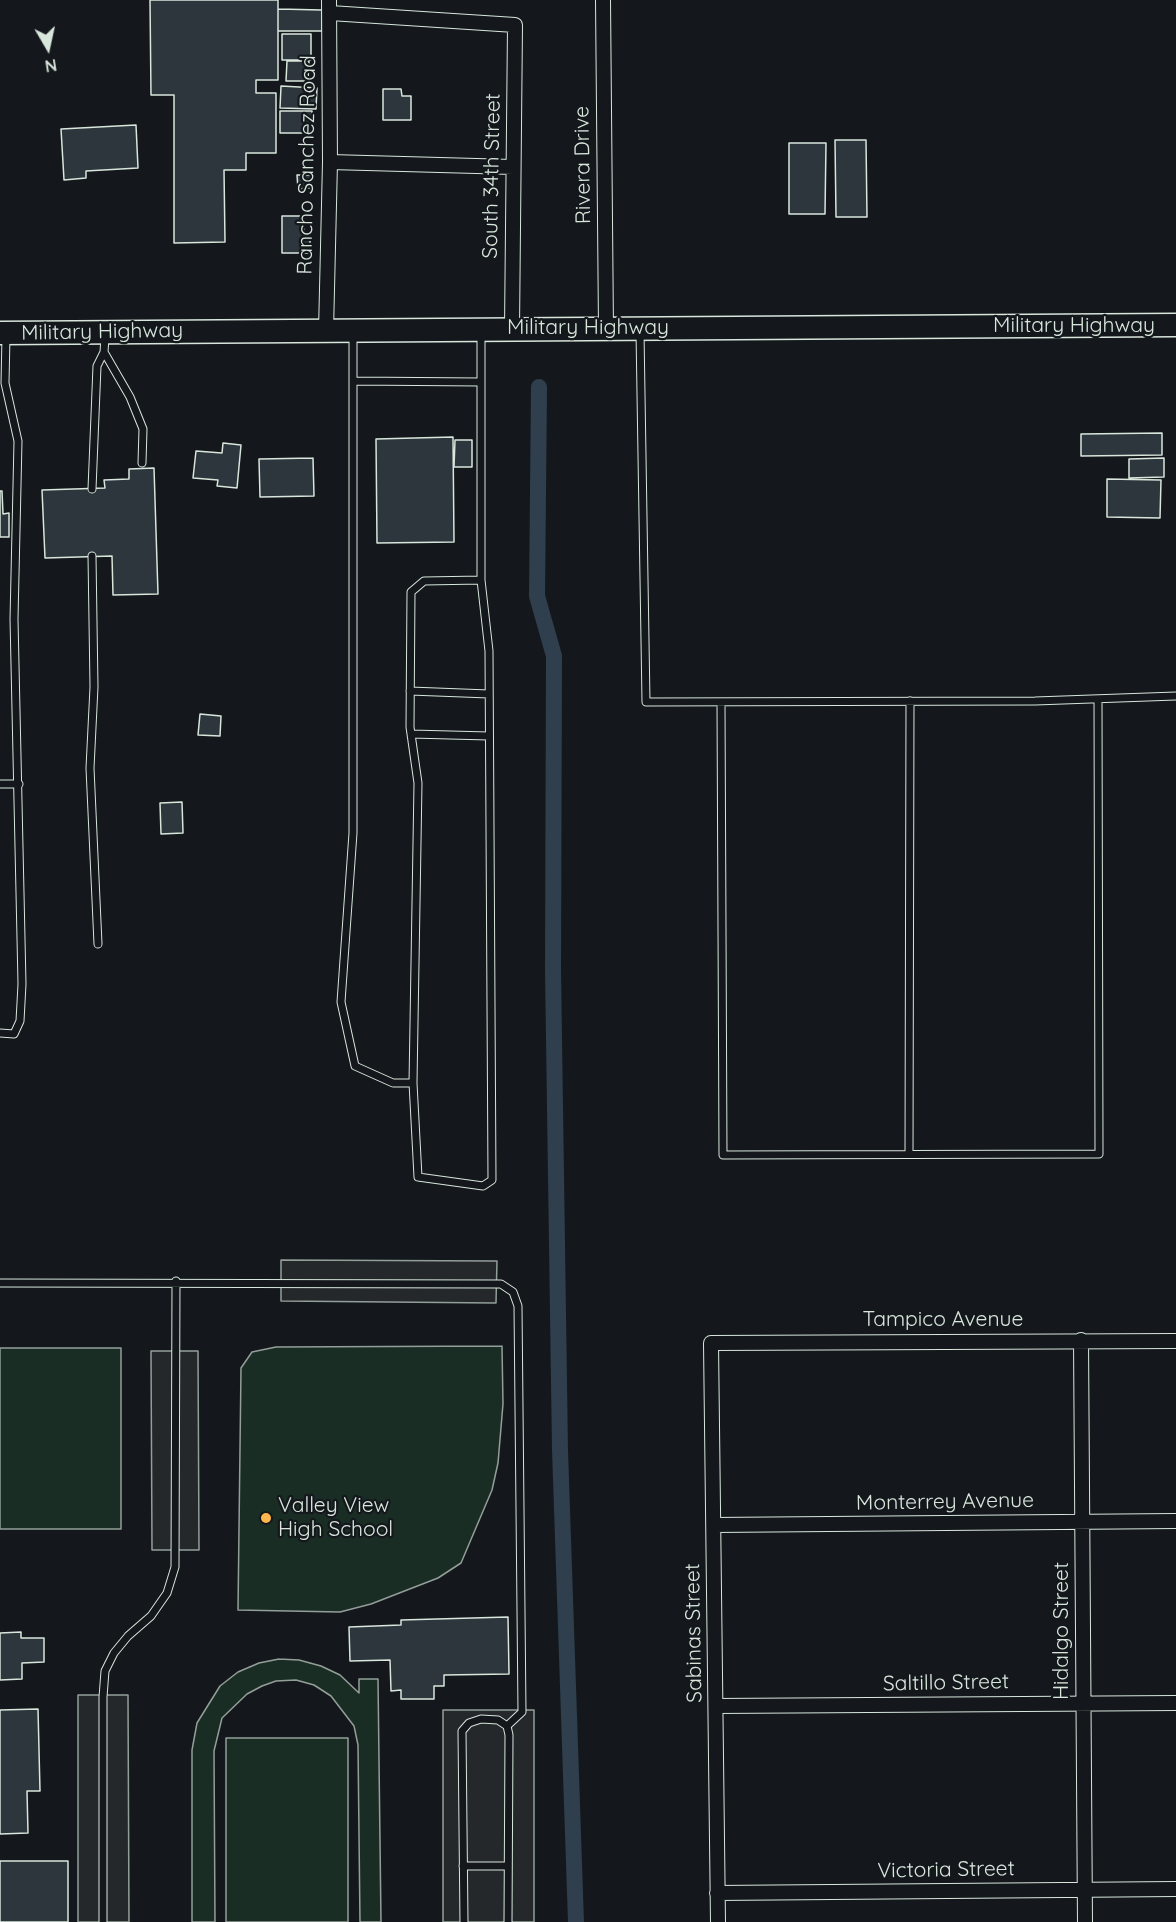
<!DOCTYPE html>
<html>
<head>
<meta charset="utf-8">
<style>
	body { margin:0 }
	#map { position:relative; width:1176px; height:1922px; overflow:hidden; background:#14181c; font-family:Quicksand,sans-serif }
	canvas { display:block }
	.north { position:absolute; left:18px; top:18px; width:60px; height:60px; -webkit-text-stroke:4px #14181c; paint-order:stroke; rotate:171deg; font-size:16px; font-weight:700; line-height:24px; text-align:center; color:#d8e6dc }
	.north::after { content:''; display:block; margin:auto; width:21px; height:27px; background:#d8e6dc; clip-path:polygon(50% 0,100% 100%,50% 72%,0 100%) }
</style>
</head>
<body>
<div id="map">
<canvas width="1176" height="1922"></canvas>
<div class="north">N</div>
</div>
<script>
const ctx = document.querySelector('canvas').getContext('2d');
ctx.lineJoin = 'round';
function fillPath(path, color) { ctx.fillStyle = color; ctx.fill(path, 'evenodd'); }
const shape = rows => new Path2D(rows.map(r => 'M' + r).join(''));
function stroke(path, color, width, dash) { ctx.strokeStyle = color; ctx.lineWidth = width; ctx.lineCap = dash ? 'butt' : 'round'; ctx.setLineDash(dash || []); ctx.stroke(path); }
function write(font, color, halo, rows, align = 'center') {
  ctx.font = font + ' Quicksand,sans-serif'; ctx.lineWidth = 4.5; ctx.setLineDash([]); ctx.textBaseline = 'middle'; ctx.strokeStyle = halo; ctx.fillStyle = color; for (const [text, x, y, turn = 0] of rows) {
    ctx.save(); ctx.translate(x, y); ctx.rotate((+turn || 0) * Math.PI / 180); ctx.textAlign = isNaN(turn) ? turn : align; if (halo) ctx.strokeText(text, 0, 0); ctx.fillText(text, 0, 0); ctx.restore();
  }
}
const green = shape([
	[502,1346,503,1404,498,1463,492,1490,461,1563,438,1578,371,1604,340,1612,238,1610,241,1368,252,1352,276,1347,502,1346],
	[0,1348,121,1348,121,1529,0,1529,0,1348],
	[279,1659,299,1660,321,1666,340,1675,359,1693,359,1679,378,1679,381,1922,360,1922,358,1745,354,1726,331,1696,314,1685,296,1680,276,1681,262,1686,247,1694,222,1718,214,1751,215,1922,192,1922,192,1750,197,1723,220,1686,238,1672,259,1663,279,1659],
	[226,1738,348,1738,348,1922,226,1922,226,1738]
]);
const parking = shape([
	[281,1260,497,1261,496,1303,281,1301,281,1260],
	[151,1351,198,1351,199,1550,152,1550,151,1351],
	[78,1695,128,1695,129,1922,78,1922,78,1695],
	[443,1710,534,1710,534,1922,443,1922,443,1710]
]);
const canal = shape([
	[539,387,537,596,554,656,553,970,560,1450,576,1922]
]);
const building = shape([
	[150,0,278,0,278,80,256,80,256,93,276,93,276,153,246,153,246,170,224,170,225,242,174,243,174,95,151,95,150,0],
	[278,9,322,10,322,31,278,31,278,9],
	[282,34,311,34,311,60,282,60,282,34],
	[287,61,309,61,308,81,286,81,287,61],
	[281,86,317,88,316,109,280,108,281,86],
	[383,89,401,89,402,96,411,96,411,120,383,120,383,89],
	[280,111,312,111,313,133,280,133,280,111],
	[136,125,138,168,86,171,86,178,64,180,61,129,136,125],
	[835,140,866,140,867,217,836,217,835,140],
	[789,143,826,143,825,214,789,214,789,143],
	[297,175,311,175,312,188,298,189,297,175],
	[282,216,304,216,304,240,310,240,310,253,282,253,282,216],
	[1162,433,1162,455,1081,456,1081,434,1162,433],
	[453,437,454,542,377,543,376,439,453,437],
	[455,440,472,440,472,467,454,467,455,440],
	[223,443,241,445,237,488,217,486,218,480,193,478,196,451,222,453,223,443],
	[313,458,314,496,260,497,259,459,313,458],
	[1164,458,1164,477,1129,478,1129,459,1164,458],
	[154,468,158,594,113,595,112,556,45,558,42,490,105,488,104,480,129,479,129,469,154,468],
	[1107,479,1161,480,1160,518,1107,517,1107,479],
	[0,491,2,491,3,514,9,513,9,537,0,537,0,491],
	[200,714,221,716,220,736,198,735,200,714],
	[182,802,183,833,161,834,160,803,182,802],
	[508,1617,509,1674,444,1675,444,1686,434,1686,434,1699,401,1699,401,1690,391,1691,390,1660,350,1661,349,1627,401,1625,401,1620,508,1617],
	[21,1632,21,1638,44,1638,44,1662,22,1663,22,1679,0,1680,0,1633,21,1632],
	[38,1709,40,1791,27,1791,28,1833,0,1834,0,1710,38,1709],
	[0,1861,68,1861,68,1922,0,1922,0,1861]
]);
const service = shape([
	[640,332,646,702,1035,701,1176,696],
	[353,333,353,833,341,1002,355,1066,393,1083,413,1083,418,1177,483,1186,492,1180,489,651,481,580,481,334],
	[104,352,130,397,143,429,142,463],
	[353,381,481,382],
	[92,489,97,366,104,352,105,337],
	[92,556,94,687,90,768,98,944],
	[410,691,489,694],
	[721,702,723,1155,1099,1154,1098,699],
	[411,734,489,736],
	[0,784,19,784],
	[0,1033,14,1034,20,1021,22,984,14,619,18,441,5,383,6,336],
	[413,1083,418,783,410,727,411,592,424,581,481,580],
	[909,1153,910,701],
	[0,1283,501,1284,513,1292,518,1306,522,1712,507,1726],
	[463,1866,508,1866],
	[103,1922,103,1697,105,1671,114,1653,128,1636,151,1616,167,1593,175,1567,176,1281],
	[464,1922,462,1731,469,1723,481,1719,498,1720,507,1726,509,1735,508,1922]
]);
const minor = shape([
	[603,0,606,329],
	[330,13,515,25,512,328],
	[330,162,513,167],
	[326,331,330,162,329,0],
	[1081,1340,1085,1922],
	[714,1525,1176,1521],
	[716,1706,1176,1703],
	[717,1893,1176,1889],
	[718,1922,711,1343,1176,1341]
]);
const primary = shape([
	[0,333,1176,325]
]);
const markers = [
	[266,1518,6,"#ffb74d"]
];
const streetNames = [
	["Rancho Sanchez Road",307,165,-89],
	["Rivera Drive",583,165,-91],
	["South 34th Street",492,176,-89],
	["Military Highway",1074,326],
	["Military Highway",588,328],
	["Military Highway",102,332,-1],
	["Tampico Avenue",943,1320],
	["Monterrey Avenue",945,1502,-1],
	["Hidalgo Street",1062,1631,-90],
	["Sabinas Street",694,1633,-91],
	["Saltillo Street",946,1683,-1],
	["Victoria Street",946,1870,-1]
];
const poiNames = [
	["Valley View",278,1506],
	["High School",278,1530]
];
fillPath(green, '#1a2d24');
stroke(green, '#939e99', 1.5);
fillPath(parking, '#24282b');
stroke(parking, '#939e99', 1.5);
stroke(canal, '#2f3f4d', 16);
fillPath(building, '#2c363c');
stroke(building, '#d8e6dc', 1.5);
stroke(service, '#d8e6dc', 9);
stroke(minor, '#d8e6dc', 16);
stroke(primary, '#d8e6dc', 25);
stroke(service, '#14181c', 7);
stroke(minor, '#14181c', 14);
stroke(primary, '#14181c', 22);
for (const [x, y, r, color] of markers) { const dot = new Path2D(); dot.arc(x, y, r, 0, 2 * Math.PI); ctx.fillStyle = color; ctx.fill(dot); stroke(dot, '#14181c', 2); }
write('21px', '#d8e6dc', '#14181c', streetNames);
write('21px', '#d8e6dc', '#14181c', poiNames, 'left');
</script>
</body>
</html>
